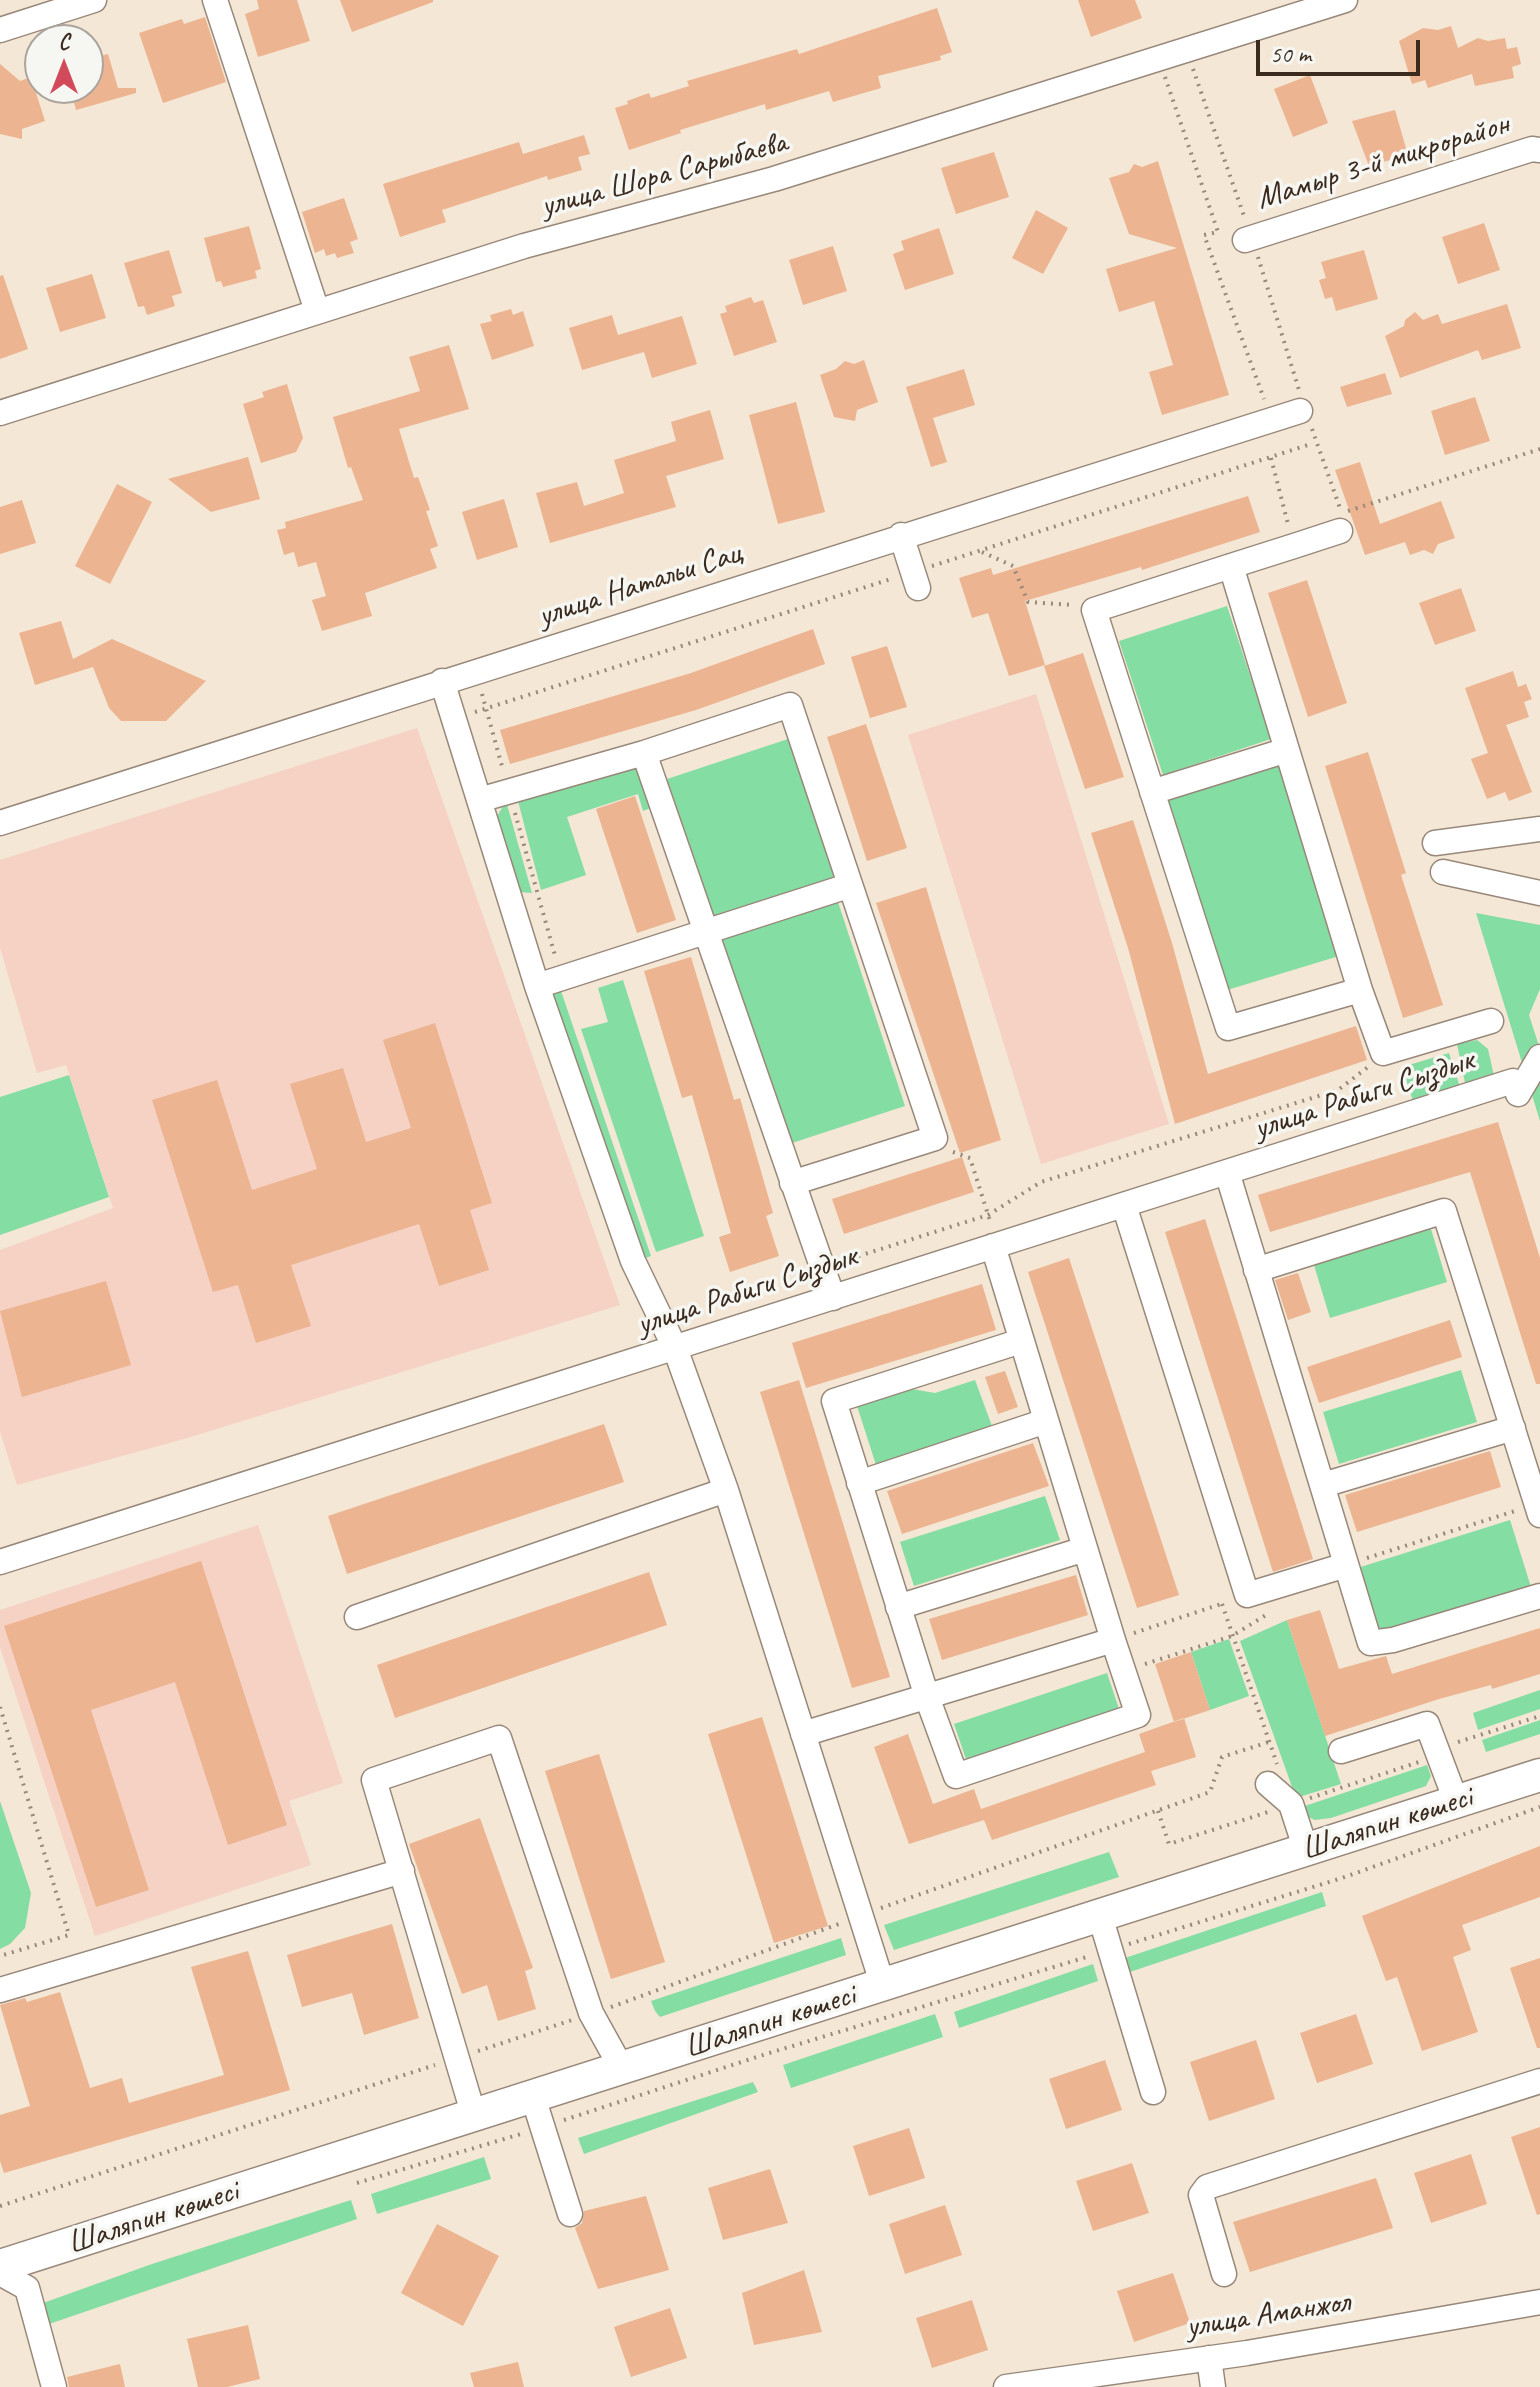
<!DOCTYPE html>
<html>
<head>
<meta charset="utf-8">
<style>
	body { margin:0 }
	#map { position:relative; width:1540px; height:2387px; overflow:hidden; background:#f4e7d5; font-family:Caveat,sans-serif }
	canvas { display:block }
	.north { position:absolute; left:24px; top:24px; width:80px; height:80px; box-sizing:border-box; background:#f6f6f2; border:2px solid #aba49d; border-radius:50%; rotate:0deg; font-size:22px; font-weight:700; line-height:32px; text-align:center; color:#3b2a1e }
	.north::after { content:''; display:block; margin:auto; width:28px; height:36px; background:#d1495b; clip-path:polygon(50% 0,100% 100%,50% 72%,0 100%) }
	.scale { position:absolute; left:1256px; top:40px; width:164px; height:36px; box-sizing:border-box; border:4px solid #3b2a1e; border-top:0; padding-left:10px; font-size:24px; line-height:28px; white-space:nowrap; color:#3b2a1e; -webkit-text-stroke:6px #f6f6f2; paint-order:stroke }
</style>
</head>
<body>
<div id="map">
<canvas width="1540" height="2387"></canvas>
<div class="north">С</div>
<div class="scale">50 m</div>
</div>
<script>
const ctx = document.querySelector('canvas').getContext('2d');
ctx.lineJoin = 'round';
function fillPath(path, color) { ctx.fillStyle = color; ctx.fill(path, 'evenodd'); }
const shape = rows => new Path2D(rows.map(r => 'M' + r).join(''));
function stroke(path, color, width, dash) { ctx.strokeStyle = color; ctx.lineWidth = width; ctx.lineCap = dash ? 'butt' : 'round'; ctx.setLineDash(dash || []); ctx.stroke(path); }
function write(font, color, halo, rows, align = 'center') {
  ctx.font = font + ' Caveat,sans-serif'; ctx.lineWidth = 7; ctx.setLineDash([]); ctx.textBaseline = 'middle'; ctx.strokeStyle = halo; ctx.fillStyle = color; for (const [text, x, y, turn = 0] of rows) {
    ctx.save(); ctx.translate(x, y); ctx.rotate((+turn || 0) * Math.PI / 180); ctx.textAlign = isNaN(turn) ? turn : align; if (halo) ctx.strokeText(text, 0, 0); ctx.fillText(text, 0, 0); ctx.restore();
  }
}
const built = shape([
	[1036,694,1169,1124,1041,1164,908,735],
	[417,728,620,1305,184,1439,17,1485,0,1432,0,1250,113,1208,66,1065,37,1073,0,948,0,860],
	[258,1525,343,1783,289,1801,311,1865,95,1936,0,1647,0,1610]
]);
const green = shape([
	[1227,606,1271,739,1163,775,1119,641],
	[788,739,836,880,716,921,667,779],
	[1278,759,1339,956,1224,991,1163,795],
	[623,763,640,768,658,805,643,811,638,794,567,817,586,875,541,890,517,797],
	[506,801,532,893,519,892,493,823],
	[838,902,905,1106,789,1144,722,939],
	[1476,913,1540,925,1540,989,1529,1015,1540,1049,1540,1121],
	[623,980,704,1236,656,1252,581,1029,608,1022,598,988],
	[559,985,651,1256,638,1261,550,999],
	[1477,1040,1488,1049,1494,1076,1465,1083,1457,1044],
	[1449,1053,1460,1087,1413,1101,1402,1067],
	[69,1075,109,1197,0,1235,0,1097],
	[1431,1229,1447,1282,1330,1318,1314,1265],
	[1461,1370,1477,1422,1339,1464,1323,1412],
	[975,1380,992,1426,876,1465,857,1406,912,1389,935,1393],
	[1045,1496,1060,1540,914,1586,900,1542],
	[1510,1520,1531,1587,1372,1637,1351,1570],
	[1287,1620,1341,1784,1296,1798,1240,1641],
	[1229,1639,1249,1696,1210,1710,1191,1652],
	[1107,1673,1121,1715,968,1765,954,1724],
	[1540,1690,1540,1709,1478,1730,1473,1713],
	[1540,1720,1540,1734,1486,1752,1482,1740],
	[1427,1765,1431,1776,1426,1786,1331,1818,1315,1820,1306,1816,1302,1807],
	[0,1801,31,1893,25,1928,10,1944,0,1949],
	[1109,1852,1119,1877,894,1950,884,1925],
	[1322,1892,1326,1906,1127,1973,1122,1959],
	[841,1938,846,1955,660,2017,655,2011,651,2001],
	[1093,1964,1098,1981,959,2028,954,2012],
	[935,2014,943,2037,791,2088,783,2065],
	[753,2082,758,2092,584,2154,578,2138],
	[484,2157,491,2179,377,2214,371,2194],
	[351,2200,357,2219,49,2324,43,2303,152,2264]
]);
const building = shape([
	[257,0,297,0,310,41,258,57,245,14,259,9],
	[340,0,433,0,433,2,352,32],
	[1078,0,1135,0,1142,18,1091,37],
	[937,8,952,52,940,56,941,60,878,76,881,88,833,102,829,91,766,110,765,104,680,130,681,133,629,150,615,108,628,104,627,101,649,93,651,98,689,86,687,81,797,49,799,54],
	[205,17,226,82,163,103,139,33,182,19,184,24],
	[1451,26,1458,48,1478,38,1488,41,1505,38,1507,49,1517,47,1521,64,1512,67,1514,78,1475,86,1472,74,1428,88,1425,80,1412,84,1399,41,1423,28,1438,30],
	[108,54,118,88,136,88,136,93,76,110,70,88,88,88,88,59],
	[0,64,20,81,31,77,45,121,22,129,22,139,0,134],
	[1310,75,1328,123,1293,137,1274,89],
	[1395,110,1408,155,1369,166,1352,121],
	[584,135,590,154,578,157,582,170,548,180,547,176,442,210,446,222,400,237,383,184,519,142,523,154],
	[994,152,1009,197,956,214,941,168],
	[1158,161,1229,395,1162,415,1149,372,1173,365,1154,301,1119,312,1106,269,1177,248,1129,234,1109,178,1129,172,1134,164,1142,167],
	[344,198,358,239,350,242,354,253,337,258,335,253,326,256,324,249,315,253,302,212],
	[1036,210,1068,228,1043,274,1012,258],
	[1484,223,1500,270,1458,284,1442,237],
	[249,226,261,269,255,271,257,278,223,287,221,281,216,282,204,238],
	[939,228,954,274,905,290,893,254,904,250,901,241],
	[833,246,847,291,803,305,789,260],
	[169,250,182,293,172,296,175,306,147,315,144,306,138,307,124,263],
	[1364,250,1378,299,1336,311,1332,297,1325,299,1319,280,1326,278,1321,262],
	[92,274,106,318,60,332,46,288],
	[3,275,28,349,0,359,0,276],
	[751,297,754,303,763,300,777,342,734,356,720,314,727,312,725,306],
	[1507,304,1521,348,1482,360,1478,350,1400,378,1385,336,1404,326,1405,320,1415,312,1423,320,1438,314,1442,324],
	[511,309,513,315,523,311,534,346,492,360,480,324,492,321,490,315],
	[612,315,618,335,682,316,697,364,652,378,644,352,582,370,569,328],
	[449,345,469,409,399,429,414,478,418,477,430,510,426,511,438,546,430,549,437,568,365,593,372,616,322,631,312,600,326,596,316,562,298,567,294,552,284,555,277,530,286,528,285,522,363,500,351,467,348,468,333,417,420,391,409,357],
	[864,360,878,402,857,410,855,421,834,417,820,375,836,369,845,361,854,364],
	[964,369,975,405,933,418,947,462,931,467,906,387],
	[1385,373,1392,394,1347,407,1340,387],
	[287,384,303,438,296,452,261,463,243,404,264,397,262,392],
	[1475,397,1490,441,1445,455,1431,411],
	[796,402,825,512,778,524,749,415],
	[710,410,724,459,666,476,676,507,550,543,536,493,577,482,584,506,624,493,614,460,676,441,671,422],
	[248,457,260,499,211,512,168,479],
	[1360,462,1380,524,1441,501,1455,538,1438,544,1433,554,1424,550,1410,555,1405,542,1365,555,1335,470],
	[117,484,152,502,110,584,75,566],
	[1248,496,1260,532,1142,570,1141,567,1025,601,1045,665,1009,676,988,613,972,618,959,578,991,568,993,575],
	[504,499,518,547,477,560,462,512],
	[22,500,36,543,0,554,0,507],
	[1307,580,1347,703,1308,717,1268,593],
	[1461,588,1476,631,1435,645,1419,603],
	[61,621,73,659,112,639,206,681,166,721,121,721,109,708,93,667,35,685,19,633],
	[813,629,825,664,696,710,510,764,500,730,691,673],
	[887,646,907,707,870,718,851,657],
	[1083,653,1124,777,1085,789,1044,666],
	[1513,671,1518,687,1526,684,1532,699,1524,702,1529,717,1506,725,1532,792,1509,801,1505,792,1487,799,1471,759,1488,753,1465,688],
	[866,724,907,848,867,861,827,737],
	[1368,752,1406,873,1401,875,1443,1005,1403,1018,1325,766],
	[635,796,676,920,637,933,596,809],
	[1133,820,1172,943,1208,1074,1356,1026,1367,1060,1175,1124,1128,948,1091,833],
	[926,887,1001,1140,960,1153,876,903],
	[691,957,734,1100,740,1098,773,1213,766,1216,779,1256,730,1272,719,1237,731,1233,692,1095,682,1098,644,971],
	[435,1023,492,1203,470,1210,489,1270,439,1286,419,1224,291,1265,311,1326,256,1343,238,1285,213,1292,152,1100,217,1080,252,1190,317,1169,290,1084,343,1068,366,1142,411,1128,383,1040],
	[1498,1122,1540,1258,1540,1384,1536,1384,1470,1172,1270,1232,1258,1195],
	[962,1157,974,1192,844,1234,832,1199],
	[1205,1219,1313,1559,1273,1572,1165,1232],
	[1069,1258,1179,1595,1137,1608,1028,1272],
	[1298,1273,1311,1312,1288,1320,1275,1280],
	[106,1281,131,1365,22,1397,0,1311],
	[982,1284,996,1330,806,1388,792,1343],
	[1450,1320,1462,1357,1319,1403,1307,1367],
	[1005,1371,1018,1407,998,1414,985,1377],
	[799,1380,890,1677,852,1688,760,1392],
	[604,1424,624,1482,347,1574,328,1516],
	[1033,1443,1049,1486,902,1534,887,1491],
	[1490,1451,1501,1487,1357,1532,1345,1495],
	[201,1561,287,1825,228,1845,175,1682,91,1710,149,1890,96,1907,4,1626],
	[649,1572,667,1625,395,1718,377,1665],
	[1076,1575,1088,1615,942,1660,929,1619],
	[1320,1610,1339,1669,1386,1656,1392,1674,1540,1628,1540,1674,1492,1689,1491,1685,1439,1699,1325,1736,1287,1620],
	[1191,1652,1210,1710,1174,1722,1155,1664],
	[762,1717,828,1926,774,1943,708,1734],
	[1184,1718,1196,1757,1151,1771,1156,1785,992,1840,984,1820,909,1844,874,1747,908,1734,933,1804,974,1789,981,1809,1145,1752,1139,1734],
	[599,1754,665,1962,611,1979,545,1771],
	[480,1818,533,1968,525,1971,536,2009,498,2021,487,1985,462,1994,409,1844],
	[1540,1846,1540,1897,1462,1925,1471,1950,1453,1957,1478,2032,1422,2051,1397,1977,1386,1981,1362,1916],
	[392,1924,419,2018,364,2035,352,1993,302,2007,287,1955],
	[248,1951,290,2090,4,2173,0,2161,0,2115,30,2106,0,2005,25,1998,27,2002,60,1992,90,2088,122,2078,129,2103,224,2075,191,1967],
	[1540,1958,1540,2048,1537,2048,1510,1968],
	[1356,2014,1373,2064,1317,2083,1300,2033],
	[1256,2040,1275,2099,1209,2121,1190,2062],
	[1105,2060,1122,2110,1066,2129,1049,2079],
	[1540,2127,1540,2214,1537,2215,1511,2137],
	[909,2128,925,2178,869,2196,853,2146],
	[1471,2154,1487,2204,1431,2223,1414,2173],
	[1132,2163,1149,2213,1093,2231,1076,2181],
	[770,2169,788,2223,723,2240,708,2188],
	[1376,2178,1393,2228,1250,2272,1233,2222],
	[646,2196,669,2270,598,2289,575,2228,582,2223,584,2211],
	[945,2205,962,2255,905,2274,889,2224],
	[437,2224,499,2256,463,2326,401,2293],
	[804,2270,822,2332,754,2345,742,2293],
	[1173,2273,1190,2323,1134,2342,1117,2291],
	[972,2300,988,2350,932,2368,916,2318],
	[670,2308,687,2358,631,2377,614,2327],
	[248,2325,260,2379,227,2387,198,2387,187,2339],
	[518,2362,524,2387,474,2387,470,2373],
	[120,2364,125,2387,69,2387,67,2377]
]);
const path = shape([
	[1193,69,1245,219],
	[1165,77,1218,232,1204,235,1264,399],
	[1258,257,1299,390],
	[1312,429,1341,511],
	[1271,458,1288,524],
	[1348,511,1540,449],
	[982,552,1013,566,1028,602,1073,605],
	[932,566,1311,444],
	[482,694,503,770],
	[475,712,894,578],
	[515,813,556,959],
	[953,1152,970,1158,991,1224],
	[843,1261,988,1215,1041,1182,1338,1090,1368,1067],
	[1367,1558,1515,1511],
	[1222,1604,1277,1764],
	[1134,1633,1221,1604],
	[1145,1664,1232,1636,1266,1615],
	[0,1707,69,1935,0,1956],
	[1458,1742,1540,1716],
	[1310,1798,1419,1762],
	[1158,1811,1169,1844,1268,1812],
	[881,1908,1210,1792,1222,1757,1269,1742],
	[1129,1944,1342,1878,1540,1807],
	[611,2007,839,1924],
	[478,2051,572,2020],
	[564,2120,766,2054,1090,1956],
	[357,2183,521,2134],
	[0,2206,435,2065]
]);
const minor = shape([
	[215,0,317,311],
	[0,30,94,0],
	[1245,240,1532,149,1540,150],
	[0,413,524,246,774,179,1345,0],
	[901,535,918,588],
	[1231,566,1360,990,1228,1028,1094,610,1231,566,1294,546,1340,531],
	[442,681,537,986,633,1261,675,1348,726,1490,883,1986],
	[644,753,833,1298],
	[1152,792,1287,750],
	[479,800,644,753,790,705,935,1138,792,1183],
	[0,823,1300,411],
	[1435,843,1540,829],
	[1443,872,1540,893],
	[537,986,848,886],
	[1360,990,1383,1053,1491,1021],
	[1518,1094,1540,1057],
	[1227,1172,1370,1643,1393,1640,1540,1596],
	[1124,1205,1247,1595,1346,1565],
	[1256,1270,1444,1211,1540,1515],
	[1021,1341,834,1401,927,1697,956,1776,1138,1715,1113,1640],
	[859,1483,1046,1421],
	[1323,1485,1513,1428],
	[0,1562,1513,1081],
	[898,1607,1085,1549],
	[357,1617,726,1490],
	[803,1734,1113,1640,993,1246],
	[1341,1751,1427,1724,1456,1801],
	[1268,1784,1291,1804,1306,1850],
	[1100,1916,1153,2092],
	[0,1990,402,1871],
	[533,2097,570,2214],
	[474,2116,374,1780,499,1738,591,2013,622,2069],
	[0,2273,27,2288,54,2387],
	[1224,2274,1201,2195,1207,2187,1540,2081],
	[1209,2358,1213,2387],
	[1006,2387,1247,2353,1540,2302]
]);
const major = shape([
	[0,2266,1540,1775]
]);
const streetNames = [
	["Мамыр 3-й микрорайон",1383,162,-17],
	["улица Шора Сарыбаева",664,175,-15],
	["улица Натальи Сац",640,585,-18],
	["улица Рабиги Сыздык",1364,1095,-18],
	["улица Рабиги Сыздык",747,1291,-18],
	["Шаляпин көшесі",1387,1824,-18],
	["Шаляпин көшесі",770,2022,-18],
	["Шаляпин көшесі",153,2218,-18],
	["улица Аманжол",1268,2315,-9]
];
fillPath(built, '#f6d2c5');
fillPath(green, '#84dda2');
fillPath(building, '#ecb491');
stroke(minor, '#98887a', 27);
stroke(major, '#98887a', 35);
stroke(path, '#98887a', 4, [2, 6]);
stroke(minor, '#fff', 24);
stroke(major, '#fff', 32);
write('32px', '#3b2a1e', '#f6f6f2', streetNames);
</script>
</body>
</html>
